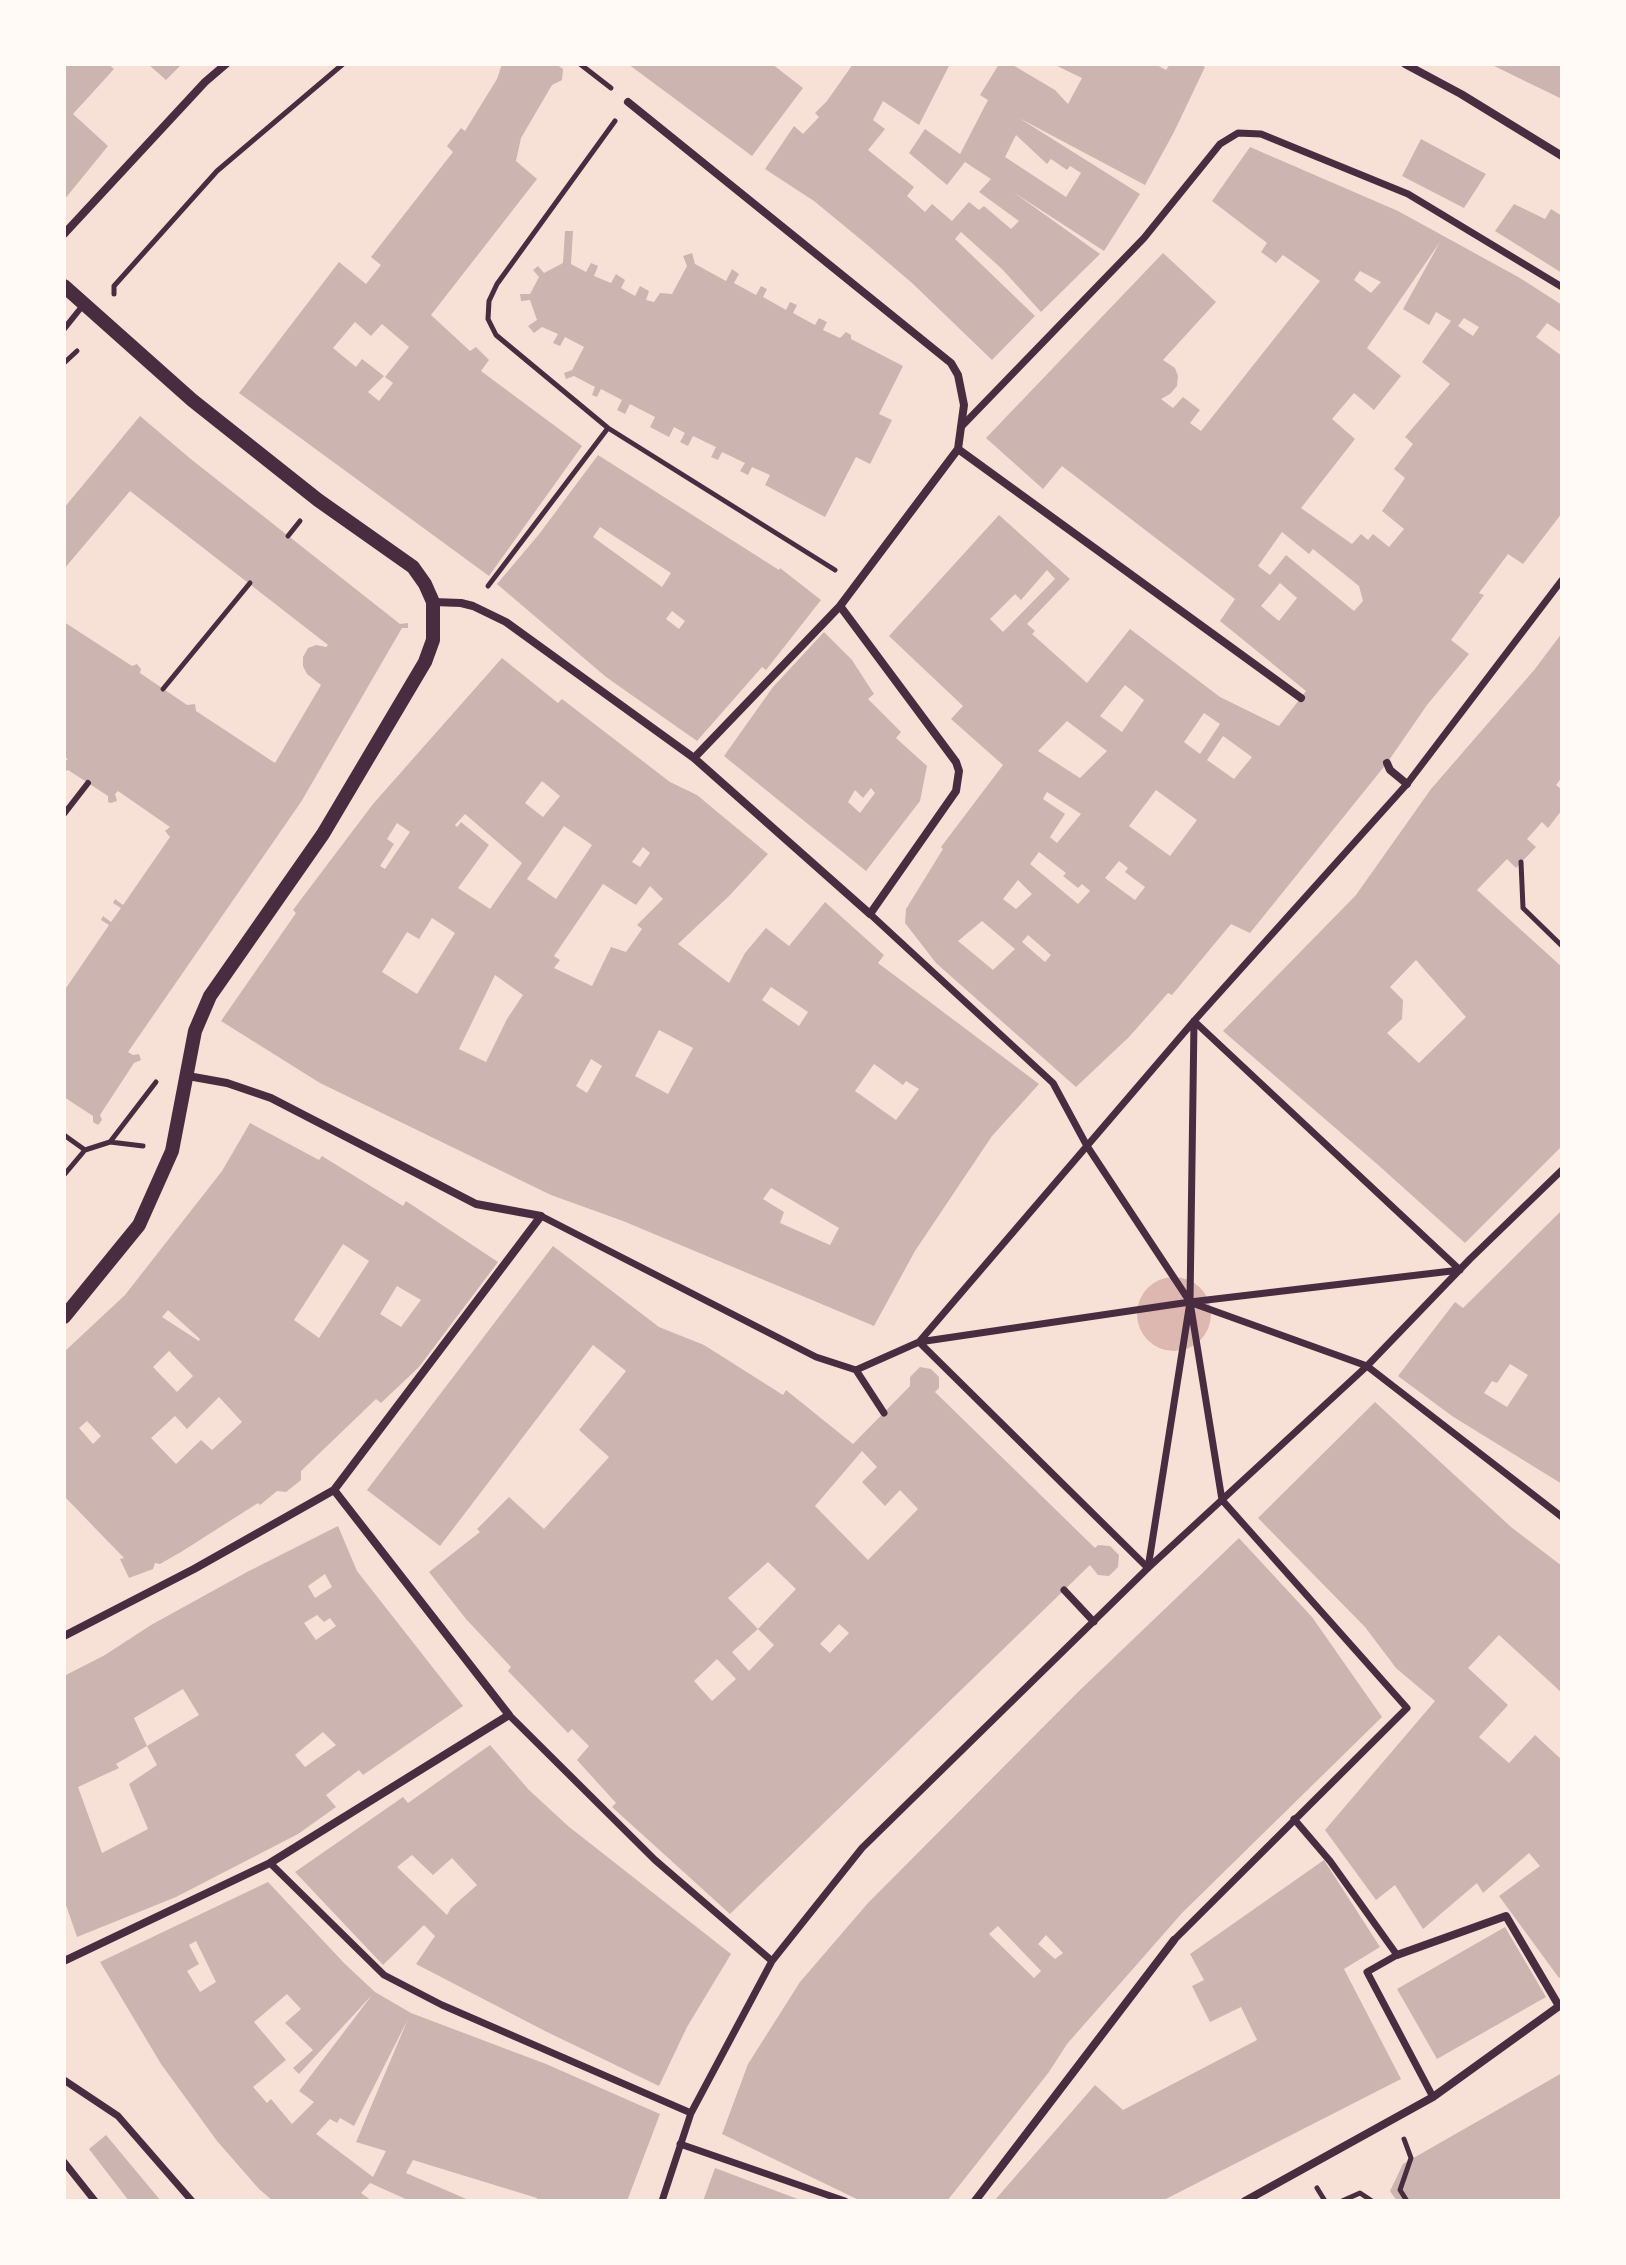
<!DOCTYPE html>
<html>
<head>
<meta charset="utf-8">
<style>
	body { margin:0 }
	#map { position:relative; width:1626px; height:2265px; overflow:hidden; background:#f7e1d7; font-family:"Work Sans",sans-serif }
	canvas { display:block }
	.frame { position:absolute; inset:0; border:66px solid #fffaf5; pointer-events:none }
</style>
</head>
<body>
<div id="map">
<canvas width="1626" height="2265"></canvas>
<div class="frame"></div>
</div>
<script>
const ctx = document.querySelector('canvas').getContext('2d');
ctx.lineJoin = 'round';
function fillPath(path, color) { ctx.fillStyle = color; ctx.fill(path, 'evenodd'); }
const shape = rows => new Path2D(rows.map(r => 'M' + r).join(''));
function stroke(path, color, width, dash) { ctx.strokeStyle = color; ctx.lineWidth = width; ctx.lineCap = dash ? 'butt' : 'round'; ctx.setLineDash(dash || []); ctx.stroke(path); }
const water = shape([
	'1137 1314a37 37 0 1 1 74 0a37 37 0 1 1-74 0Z'
]);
const building = shape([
	[64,64,108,64,114,69,73,114,108,146,64,200],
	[148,64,182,64,166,80],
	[502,64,556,64,563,69,562,80,552,85,521,138,516,161,537,179,431,315,470,351,476,347,489,360,481,371,582,446,489,576,239,393,339,262,366,284,381,265,371,257,453,152,447,146,461,128,465,131,497,79],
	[355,322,371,336,382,324,409,347,385,377,393,383,379,401,368,392,384,376,362,359,356,367,333,348],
	[628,64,772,64,803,88,752,156],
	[853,64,950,64,919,125,883,101,873,120,885,129,868,150,914,187,907,196,925,212,932,204,952,221,969,202,979,210,984,206,1011,229,1019,221,979,192,991,179,965,162,947,185,909,153,925,129,960,154,988,100,980,95,999,64,1011,64,1055,90,1068,104,1082,78,1053,64,1155,64,1166,70,1170,64,1199,64,1205,67,1174,132,1145,185,1019,118,1140,194,1104,251,1013,192,1100,254,1041,312,1002,269,961,232,955,239,1035,316,992,360,912,283,865,243,814,201,765,169,794,126,803,134,819,117,815,113,827,101],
	[1016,135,1047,164,1051,159,1067,170,1070,166,1081,173,1066,197,1005,157],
	[1490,64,1562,64,1562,99],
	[1421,139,1486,174,1464,208,1402,176],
	[1250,147,1398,211,1520,278,1562,305,1562,333,1547,323,1536,337,1562,356,1562,513,1523,564,1508,554,1479,593,1484,595,1451,640,1469,654,1427,705,1387,763,1250,933,1231,924,1172,995,1168,993,1129,1037,1076,1087,936,963,905,923,906,909,943,849,941,847,1003,765,951,719,963,706,889,636,999,515,1070,579,1027,624,1035,631,1032,634,1087,683,1130,629,1220,697,1279,726,1306,691,1220,621,1235,599,1062,466,1043,489,986,438,1163,253,1216,302,1163,360,1175,368,1178,376,1177,386,1170,394,1161,399,1173,408,1183,397,1200,410,1190,423,1201,431,1320,281,1283,255,1276,263,1261,252,1267,243,1212,201],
	[1440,242,1403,309,1429,325,1436,312,1451,321,1422,362,1450,384,1405,437,1413,444,1394,469,1405,478,1382,511,1404,529,1389,547,1373,534,1368,540,1361,534,1352,544,1301,508,1355,439,1332,419,1354,393,1374,410,1401,376,1367,348],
	[1360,271,1381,282,1371,293,1354,280],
	[1464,318,1479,327,1473,336,1458,326],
	[1282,532,1309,554,1313,549,1359,586,1363,601,1354,611,1286,555,1270,575,1258,566],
	[1047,570,1055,579,1003,632,990,619,1015,594,1021,600],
	[1280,583,1297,598,1279,621,1261,606],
	[1125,685,1144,700,1122,732,1100,716],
	[1204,713,1220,724,1200,754,1184,742],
	[1067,721,1107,751,1080,778,1038,751],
	[1223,736,1252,757,1234,779,1207,760],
	[1156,790,1197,820,1170,856,1129,826],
	[1047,792,1081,814,1057,843,1050,837,1065,814,1043,799],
	[1039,852,1066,873,1063,876,1078,888,1082,884,1090,891,1078,904,1030,864],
	[1119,861,1128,868,1125,872,1145,887,1135,900,1105,878],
	[1018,880,1032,894,1016,909,1003,899],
	[982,921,1015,949,993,970,958,941],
	[1028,935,1051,955,1045,962,1022,942],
	[1514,204,1545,219,1551,209,1562,216,1562,273,1495,231],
	[565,231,573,231,571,264,586,272,591,263,598,266,594,276,611,283,616,274,625,280,621,288,635,296,640,286,649,291,646,300,654,302,660,293,672,294,687,266,683,256,692,253,695,264,726,281,732,269,739,274,734,283,756,295,761,286,767,289,763,297,786,310,790,302,797,305,793,313,815,325,819,318,827,322,823,330,840,338,846,332,851,335,851,339,903,366,879,414,892,420,870,464,856,457,825,517,765,485,770,475,752,467,748,475,740,471,745,463,722,452,718,460,711,457,716,447,693,436,688,446,680,442,685,433,674,427,669,437,650,427,655,417,630,404,625,414,617,410,622,400,601,389,597,397,592,395,595,387,574,376,566,379,564,373,572,370,584,347,565,337,560,346,553,343,558,334,542,327,534,333,528,326,537,320,530,300,521,301,520,294,530,294,539,277,533,270,538,266,544,273,563,263],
	[140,416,192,460,400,624,408,623,408,628,402,628,301,802,128,1052,133,1055,139,1054,141,1060,134,1063,100,1115,102,1120,98,1125,93,1122,93,1116,64,1097,64,991,109,925,101,920,103,916,111,922,121,908,113,903,115,899,123,905,170,837,165,831,170,827,118,791,115,794,117,801,111,803,108,802,108,796,68,770,64,772,64,762,68,759,64,757,64,622,132,666,137,664,141,669,140,673,187,705,195,704,196,711,275,763,321,685,307,674,303,666,303,657,308,648,316,645,326,647,328,645,130,491,64,569,64,508],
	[598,455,779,570,780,568,821,600,766,670,762,667,697,741,606,677,497,584,540,533],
	[600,527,671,573,662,587,593,537],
	[672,611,685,621,679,629,666,619],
	[824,632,852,660,874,694,868,699,901,732,896,738,927,766,920,801,866,871,724,756,773,687],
	[871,788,875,793,860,813,848,802,855,790,863,798],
	[1562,633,1562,777,1556,785,1562,790,1562,810,1548,828,1542,822,1527,839,1536,847,1516,868,1507,859,1477,890,1562,967,1562,1146,1465,1243,1377,1164,1223,1031,1356,895,1431,789,1535,669],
	[1416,960,1466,1017,1419,1063,1387,1033,1402,1019,1403,1000,1390,987],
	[502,658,558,703,562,699,670,782,697,795,768,854,729,896,678,944,729,983,745,953,766,928,789,946,825,902,884,955,878,963,1039,1084,992,1136,915,1251,874,1326,623,1221,551,1195,320,1083,221,1021,296,913,293,910,373,804],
	[542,781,560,796,543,817,525,803],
	[465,814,522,863,490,909,458,888,489,845,461,822,457,827,455,825],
	[397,823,410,832,385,869,380,866,394,844,387,839],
	[564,826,592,845,556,899,527,879],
	[643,847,650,853,640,867,632,862],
	[603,884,636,905,650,886,663,899,637,925,642,929,626,952,611,947,592,986,554,968,560,960,554,956],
	[432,918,455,933,417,994,382,972,407,932,419,939],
	[495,975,523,995,507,1019,486,1062,459,1049],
	[771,987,808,1012,799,1026,762,1000],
	[659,1030,693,1048,668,1094,635,1076],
	[591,1059,602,1066,587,1093,576,1086],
	[874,1064,903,1085,906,1081,919,1089,896,1120,855,1091],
	[771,1188,839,1228,830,1245,780,1223,784,1212,763,1199],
	[250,1123,319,1160,322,1156,403,1206,406,1201,498,1262,419,1367,381,1403,376,1399,301,1471,301,1480,286,1492,277,1491,260,1505,258,1503,181,1552,160,1564,155,1563,153,1569,129,1578,120,1559,124,1558,64,1496,64,1352,125,1295,222,1171],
	[343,1244,369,1261,319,1338,294,1320],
	[397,1286,421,1300,401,1327,380,1314],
	[168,1310,200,1339,199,1341,162,1317],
	[169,1351,193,1376,177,1392,153,1367],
	[219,1397,242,1422,212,1450,201,1440,176,1464,151,1438,175,1416,187,1429],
	[87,1421,101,1436,93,1444,79,1428],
	[1562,1210,1562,1484,1452,1416,1398,1376,1455,1302,1463,1308],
	[1510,1364,1528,1375,1507,1407,1484,1393,1492,1381,1497,1383],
	[553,1246,659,1327,704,1345,783,1395,786,1390,853,1444,910,1386,910,1377,920,1367,931,1369,939,1377,939,1388,935,1392,1095,1548,1098,1545,1110,1546,1119,1555,1118,1567,1109,1576,1098,1575,1090,1565,730,1914,612,1807,616,1803,577,1760,589,1746,572,1729,568,1733,508,1671,511,1667,466,1619,429,1572,480,1532,477,1529,509,1497,544,1529,609,1457,579,1430,626,1371,593,1345,440,1546,367,1490],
	[862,1451,877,1467,862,1482,885,1506,900,1490,918,1509,868,1560,815,1506],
	[768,1562,796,1589,758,1629,728,1598],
	[839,1624,849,1633,830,1653,820,1644],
	[758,1629,774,1645,749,1671,732,1652],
	[717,1659,736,1679,712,1701,694,1681],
	[1375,1402,1511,1527,1562,1566,1562,1693,1499,1635,1468,1668,1508,1705,1479,1737,1509,1763,1535,1735,1562,1760,1562,1976,1559,1978,1499,1896,1540,1866,1529,1853,1483,1893,1477,1883,1423,1929,1395,1885,1376,1900,1325,1830,1435,1701,1396,1668,1365,1627,1258,1518],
	[338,1526,357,1571,463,1706,363,1775,359,1770,326,1795,336,1807,298,1834,176,1897,77,1937,64,1899,64,1676,105,1655,151,1625,247,1572],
	[325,1574,332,1587,315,1598,308,1586],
	[317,1615,324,1622,330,1618,336,1626,316,1640,304,1623],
	[183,1689,199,1715,147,1746,157,1765,129,1784,148,1829,102,1853,78,1787,119,1768,116,1764,147,1746,134,1718],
	[323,1732,336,1745,305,1767,295,1755],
	[1239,1538,1312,1617,1382,1717,1182,1913,1067,2044,1049,2072,947,2201,861,2201,722,2134,748,2064,800,1982,868,1903,1079,1691],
	[998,1926,1041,1971,1034,1978,989,1934],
	[1046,1935,1063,1953,1055,1959,1038,1944],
	[490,1745,529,1790,568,1826,731,1954,687,2027,659,2086,545,2031,416,1964,435,1936,424,1925,383,1965,295,1872,403,1797,408,1803],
	[412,1855,433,1875,452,1858,477,1885,451,1908,447,1915,397,1867],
	[1324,1860,1380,1947,1344,1969,1401,2079,1162,2201,994,2201,1095,2085,1123,2110,1257,2040,1241,2007,1210,2022,1192,1986,1204,1980,1190,1954],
	[268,1882,345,1964,375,1992,411,2013,546,2064,660,2114,627,2201,536,2201,537,2198,413,2160,406,2173,471,2201,410,2201,370,2183,361,2193,372,2201,273,2201,259,2189,217,2141,161,2064,100,1962],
	[196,1941,216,1982,200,1992,187,1971,199,1964,189,1945],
	[287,1994,301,2009,285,2023,313,2050,293,2068,299,2074,372,1995,299,2091,314,2102,292,2124,271,2099,267,2103,253,2087,286,2060,254,2022],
	[408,2019,356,2142,386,2151,373,2177,316,2134,330,2119,337,2123,340,2118,354,2126],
	[1505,1927,1546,1997,1437,2059,1397,1989],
	[1562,2073,1562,2201,1397,2201,1390,2191,1403,2164],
	[106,2135,161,2201,129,2201,89,2149],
	[715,2168,803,2201,703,2201]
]);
const path = shape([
	[580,64,611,88],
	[615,121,497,284,489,301,488,319,496,335,608,428,835,570],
	[114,294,114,286,217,171,343,64],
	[64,363,77,351],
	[288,536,300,521],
	[488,586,608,428],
	[163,689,250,583],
	[1521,862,1523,908,1562,946],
	[64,1135,85,1150],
	[110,1142,156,1082],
	[64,1175,85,1150,110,1142,143,1146],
	[1404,2139,1411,2158,1400,2190,1407,2201],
	[1317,2188,1325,2201],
	[1342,2201,1360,2193,1372,2201]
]);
const service = shape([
	[64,329,84,304],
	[64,814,88,783]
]);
const pedestrian = shape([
	[962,426,1144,238,1220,144,1238,133,1261,134,1408,194,1562,287],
	[870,914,1053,1083,1087,1146,1190,1302,1222,1500,1407,1708,1174,1940],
	[1194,1021,1460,1270],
	[541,1216,816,1357,856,1370,919,1342,1190,1302,1460,1270],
	[1192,1303,1367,1366,1562,1517],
	[919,1342,1194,1021,1407,784,1562,580],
	[919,1342,1148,1568],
	[856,1370,884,1413],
	[1148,1568,1190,1302,1194,1021],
	[1064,1590,1094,1622],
	[509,1715,655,1860,772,1961],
	[1294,1819,1330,1861,1397,1955,1367,1972,1433,2097],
	[270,1863,384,1975,442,2005,691,2113],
	[64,2080,118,2116,192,2201],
	[680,2144,845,2201],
	[64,2162,95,2201],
	[662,2201,691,2113,772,1961,862,1848,1148,1568,1367,1366,1470,1259,1562,1170]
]);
const minor = shape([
	[1405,64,1461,94,1562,156],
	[628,102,951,363,958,375,964,405,958,449,840,606,694,758],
	[64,234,205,82,226,64],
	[958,449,1301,698],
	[433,602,461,603,473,606,506,622,694,758,870,914,956,791,959,771,956,762,840,606],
	[1387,763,1390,770,1407,784],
	[64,1636,194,1569,334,1490,541,1216,476,1204,271,1098,227,1083,188,1076],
	[1397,1955,1506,1916,1559,2006],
	[64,1961,270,1863,509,1715,334,1490],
	[975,2201,1174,1940],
	[1245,2201,1433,2097,1562,2004]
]);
const tertiary = shape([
	[64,286,192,400,318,500,413,567,425,584,433,602,433,640,425,662,323,834,210,996,195,1031,172,1151,139,1225,64,1317]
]);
fillPath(water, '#dcb8b0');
fillPath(building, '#ccb4b1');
stroke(path, '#4a2c40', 5);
stroke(service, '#4a2c40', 6);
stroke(pedestrian, '#4a2c40', 7);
stroke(minor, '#4a2c40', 8);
stroke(tertiary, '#4a2c40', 14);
</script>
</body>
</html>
